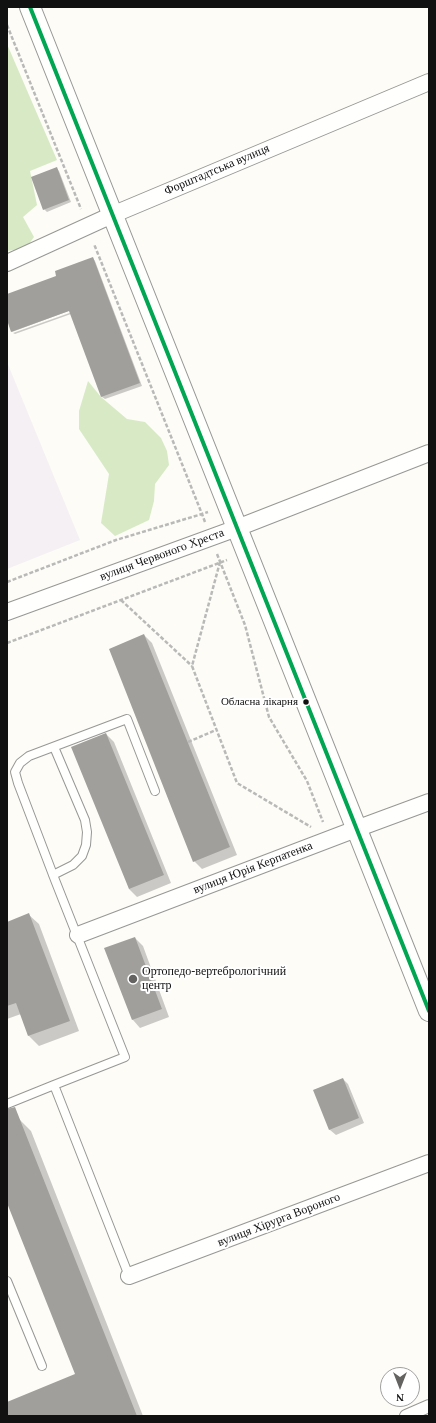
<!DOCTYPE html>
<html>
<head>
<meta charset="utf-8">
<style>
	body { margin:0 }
	#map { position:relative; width:436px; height:1423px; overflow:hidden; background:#fdfcf7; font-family:"Times New Roman",serif }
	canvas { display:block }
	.frame { position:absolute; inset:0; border:8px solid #111; pointer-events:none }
	.north { position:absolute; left:380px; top:1367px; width:40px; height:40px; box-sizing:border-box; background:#fff; border:1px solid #a0a0a0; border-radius:50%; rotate:180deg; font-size:11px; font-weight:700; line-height:16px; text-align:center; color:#111 }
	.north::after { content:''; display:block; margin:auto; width:14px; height:18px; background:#646362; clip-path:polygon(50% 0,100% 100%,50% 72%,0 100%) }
</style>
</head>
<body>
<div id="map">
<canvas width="436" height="1423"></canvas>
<div class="frame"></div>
<div class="north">N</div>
</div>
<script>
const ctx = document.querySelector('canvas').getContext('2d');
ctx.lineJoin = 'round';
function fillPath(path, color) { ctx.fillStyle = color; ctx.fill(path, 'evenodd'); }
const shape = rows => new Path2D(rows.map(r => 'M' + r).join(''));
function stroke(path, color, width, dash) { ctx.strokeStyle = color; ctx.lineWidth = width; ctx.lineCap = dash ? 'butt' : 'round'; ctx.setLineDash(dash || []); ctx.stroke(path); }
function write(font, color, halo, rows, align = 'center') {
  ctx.font = font + ' "Times New Roman",serif'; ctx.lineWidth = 4; ctx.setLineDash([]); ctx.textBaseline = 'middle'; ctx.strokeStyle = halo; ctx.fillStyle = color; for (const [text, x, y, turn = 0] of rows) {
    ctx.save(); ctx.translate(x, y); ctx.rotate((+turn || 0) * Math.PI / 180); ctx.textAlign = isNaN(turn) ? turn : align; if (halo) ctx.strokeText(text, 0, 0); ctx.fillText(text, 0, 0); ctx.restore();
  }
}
const industrial = shape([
	[7,362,80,540,7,569]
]);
const forest = shape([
	[7,44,57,160,30,171,37,205,23,217,34,237,26,248,7,251],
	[88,381,101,397,127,419,145,422,161,438,167,451,169,465,155,484,154,501,149,520,115,536,101,523,109,474,79,429,79,411]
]);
const shadow = shape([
	[57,169,59,171,71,202,47,212,44,209],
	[93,258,95,261,142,386,105,399,102,397,71,314,15,334,13,333,75,311,74,309,12,332,7,317,7,295,58,277],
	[144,635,152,643,237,855,202,869,194,861],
	[106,734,114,742,171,883,137,897,129,889],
	[29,915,39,924,79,1031,39,1046,29,1036,21,1014,7,1019,7,923],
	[135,938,143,946,169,1017,140,1028,133,1020],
	[343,1079,348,1084,364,1123,336,1135,330,1130,314,1090],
	[19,1119,31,1131,143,1416,7,1416,7,1403,76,1375,7,1200,7,1123]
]);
const building = shape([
	[57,167,69,200,43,210,31,177],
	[93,257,140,383,101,397,69,311,11,332,7,320,7,294,56,276,55,271],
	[144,634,230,847,193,862,109,649],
	[106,733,164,875,129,889,71,747],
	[29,913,70,1021,28,1036,16,1003,7,1006,7,922],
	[135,937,162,1009,132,1020,104,948],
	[343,1078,359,1118,329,1130,313,1090],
	[15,1107,137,1416,7,1416,7,1402,75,1374,7,1203,7,1109]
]);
const path = shape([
	[7,25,81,209],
	[205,522,202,514,208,512],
	[217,554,245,625,269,717,307,781,323,822],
	[220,562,192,666,237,783,311,827],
	[7,582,116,540,202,514,94,244],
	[121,600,192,666],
	[7,643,227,560],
	[188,742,216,730]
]);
const service = shape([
	[53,875,73,865,82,856,86,845,87,832,85,820,54,747],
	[7,1104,54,1085],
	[129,1276,54,1085,125,1057,55,880,18,783,15,772,20,763,29,756,127,719,155,791],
	[7,1281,42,1366]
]);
const pedestrian = shape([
	[406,1416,429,1406]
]);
const minor = shape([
	[7,263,112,215,429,82],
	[7,612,237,528,429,453],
	[78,935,356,829,429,802],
	[129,1276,429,1163]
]);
const tertiary = shape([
	[30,7,429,1011]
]);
const bus1 = shape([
	[30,7,429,1011]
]);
const markers = [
	[306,702,3.5,"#111"],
	[133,979,5,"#646362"]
];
const busNames = [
	["Обласна лікарня",298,702]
];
const streetNames = [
	["Форштадтська вулиця",217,170,-23],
	["вулиця Червоного Хреста",162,555,-20],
	["вулиця Юрія Керпатенка",253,868,-21],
	["вулиця Хірурга Вороного",279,1220,-21]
];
const poiNames = [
	["Ортопедо-вертебрологічний",142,972],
	["центр",142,986]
];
fillPath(industrial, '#f5f0f3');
fillPath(forest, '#d8eac5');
fillPath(shadow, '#0003');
fillPath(building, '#a19f9c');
stroke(service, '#979795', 10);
stroke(pedestrian, '#979795', 14);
stroke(minor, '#979795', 18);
stroke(tertiary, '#979795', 22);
stroke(path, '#b9b9b8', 2.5, [4, 2]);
stroke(service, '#fffffe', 8);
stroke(pedestrian, '#fffffe', 12);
stroke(minor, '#fffffe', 16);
stroke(tertiary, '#fffffe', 20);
stroke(bus1, '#00a651', 4);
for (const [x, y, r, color] of markers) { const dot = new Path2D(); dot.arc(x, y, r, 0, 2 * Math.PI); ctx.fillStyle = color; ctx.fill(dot); stroke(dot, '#fff', 1.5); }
write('11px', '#111', '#fff', busNames, 'right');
write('12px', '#111', '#fff', streetNames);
write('12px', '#111', '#fff', poiNames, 'left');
</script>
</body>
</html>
